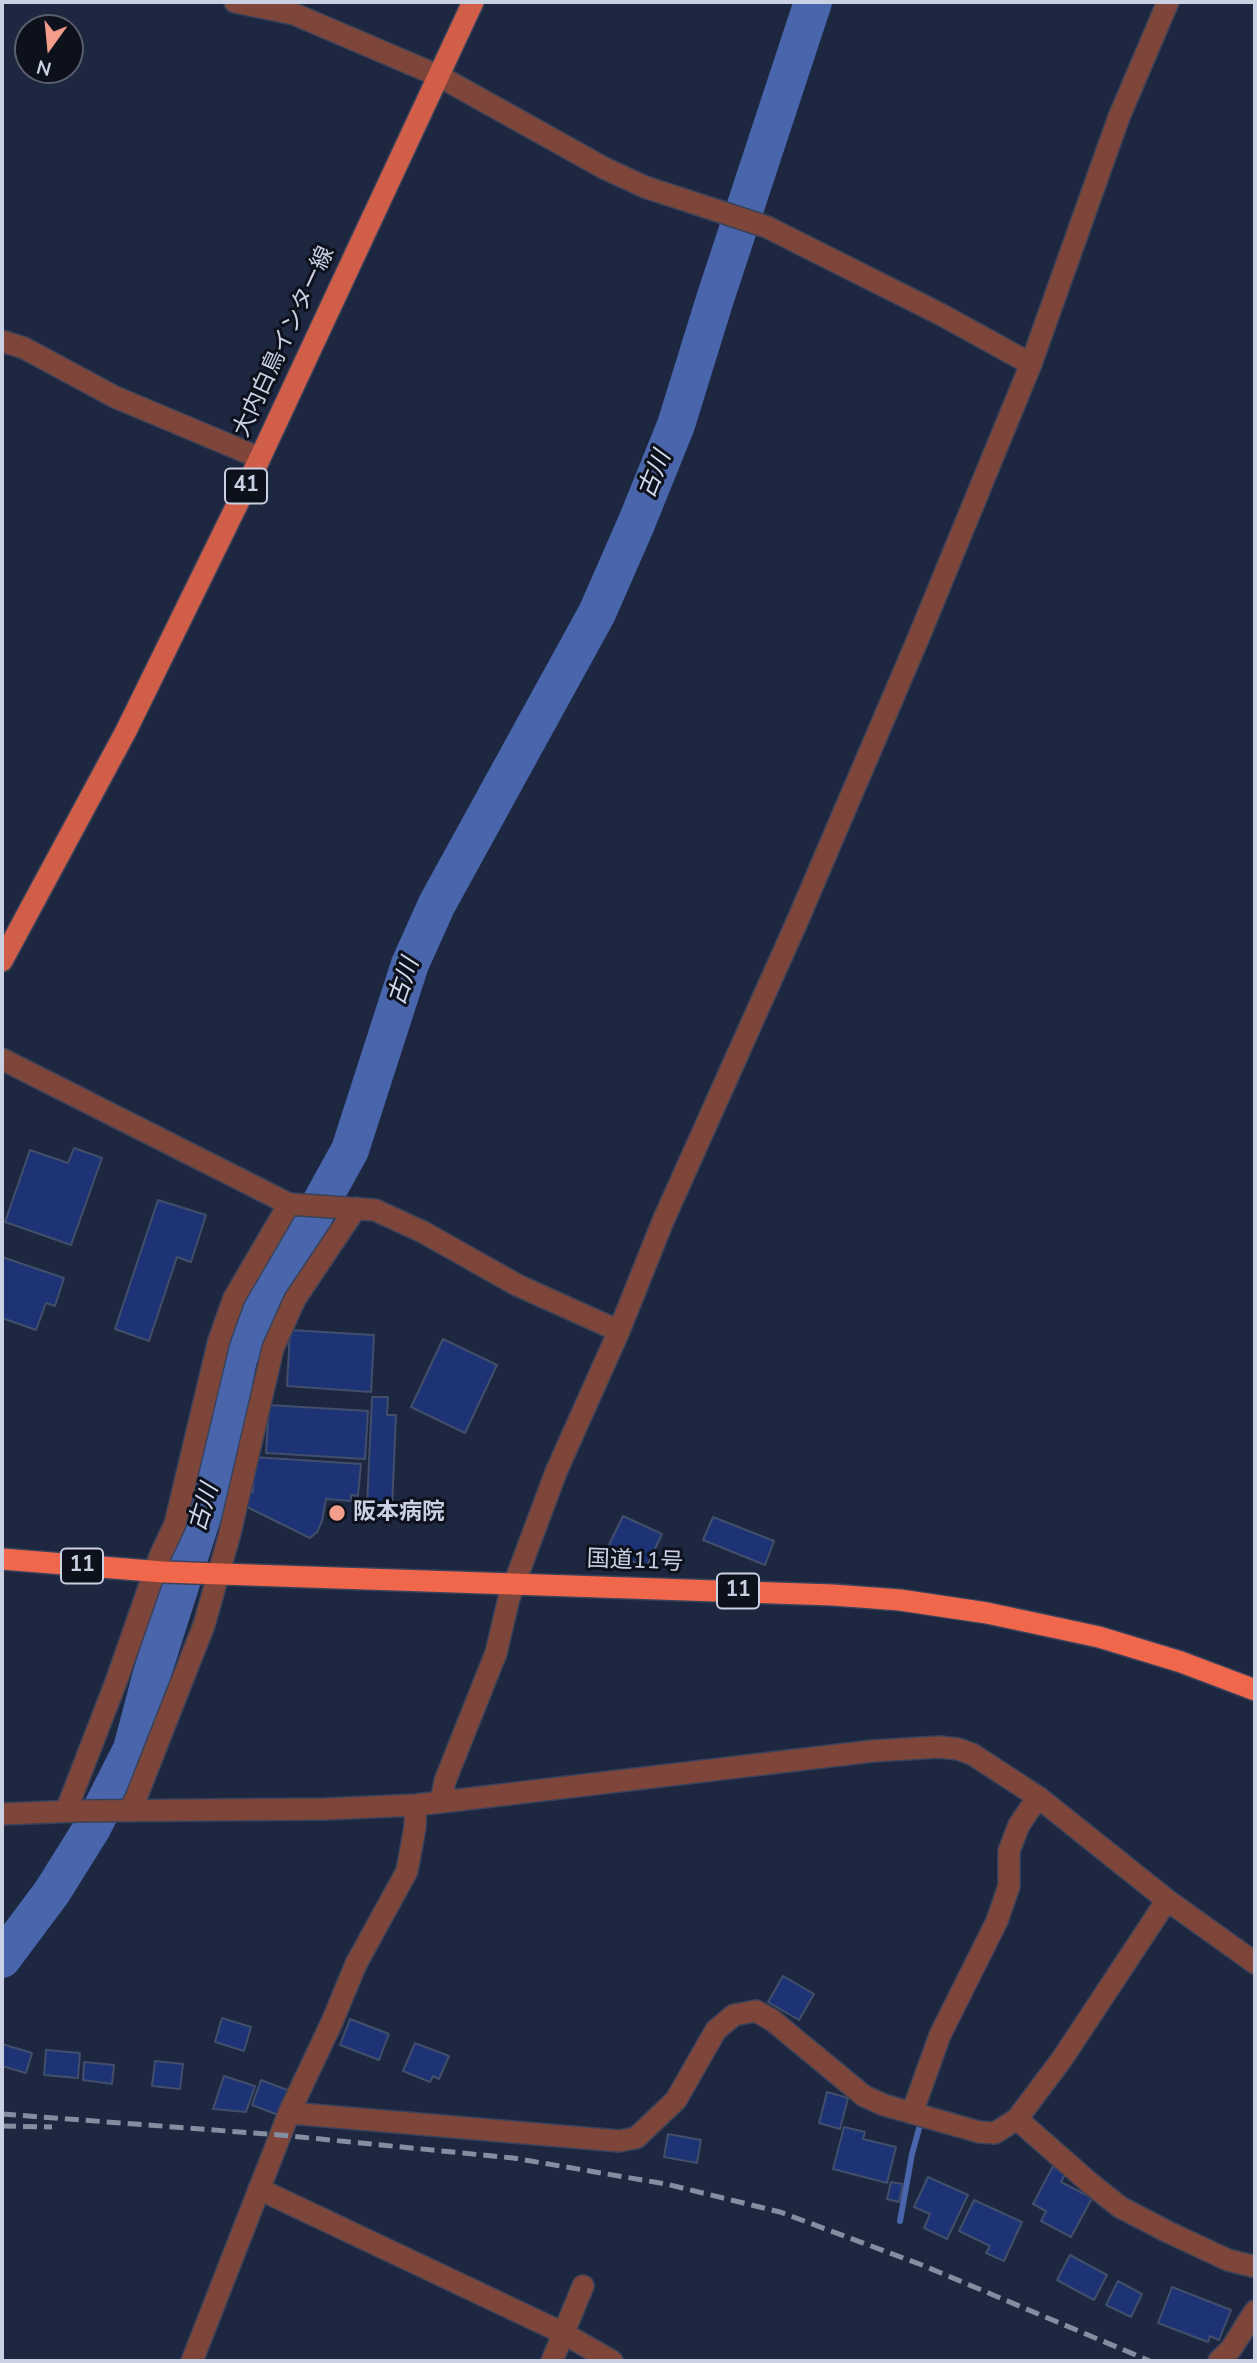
<!DOCTYPE html>
<html>
<head>
<meta charset="utf-8">
<style>
	body { margin:0 }
	#map { position:relative; width:1257px; height:2363px; overflow:hidden; background:#1d2740; font-family:"Nunito Sans",sans-serif }
	canvas { display:block }
	.frame { position:absolute; inset:0; border:4px solid #cad1e2; pointer-events:none }
	.north { position:absolute; left:14px; top:14px; width:70px; height:70px; box-sizing:border-box; background:#0c111c; border:2px solid #585e6b; border-radius:50%; rotate:195deg; font-size:19px; font-weight:700; line-height:28px; text-align:center; color:#cad1e2 }
	.north::after { content:''; display:block; margin:auto; width:24px; height:32px; background:#f49d8b; clip-path:polygon(50% 0,100% 100%,50% 72%,0 100%) }
</style>
</head>
<body>
<div id="map">
<canvas width="1257" height="2363"></canvas>
<div class="frame"></div>
<div class="north">N</div>
</div>
<script>
const ctx = document.querySelector('canvas').getContext('2d');
ctx.lineJoin = 'round';
const shape = rows => new Path2D(rows.map(r => 'M' + r).join(''));
function stroke(path, color, width, dash) { ctx.strokeStyle = color; ctx.lineWidth = width; ctx.lineCap = dash ? 'butt' : 'round'; ctx.setLineDash(dash || []); ctx.stroke(path); }
function fillPath(path, color) { ctx.fillStyle = color; ctx.fill(path, 'evenodd'); }
function write(font, color, halo, rows, align = 'center') {
  ctx.font = font + ' "Nunito Sans","Noto Sans JP",sans-serif'; ctx.lineWidth = 6; ctx.setLineDash([]); ctx.textBaseline = 'middle'; ctx.strokeStyle = halo; ctx.fillStyle = color; for (const [text, x, y, turn = 0] of rows) {
    ctx.save(); ctx.translate(x, y); ctx.rotate((+turn || 0) * Math.PI / 180); ctx.textAlign = isNaN(turn) ? turn : align; if (halo) ctx.strokeText(text, 0, 0); ctx.fillText(text, 0, 0); ctx.restore();
  }
}
const stream = shape([
	[900,2221,912,2154,920,2125]
]);
const river = shape([
	[2,1959,52,1892,92,1828,132,1749,151,1677,215,1476,238,1359,268,1293,308,1226,350,1150,410,964,437,904,597,613,636,524,676,425,715,299,813,2]
]);
const building = shape([
	[74,1148,102,1158,71,1245,5,1222,30,1150,68,1163,74,1148],
	[158,1200,206,1215,191,1262,177,1257,149,1341,115,1329,158,1200],
	[2,1257,64,1278,55,1306,46,1303,36,1330,2,1318,2,1257],
	[290,1330,374,1335,371,1392,287,1386,290,1330],
	[443,1339,497,1365,465,1433,411,1407,443,1339],
	[372,1397,388,1397,387,1415,396,1415,392,1508,382,1510,367,1506,372,1397],
	[269,1405,368,1411,365,1459,266,1453,269,1405],
	[254,1457,361,1464,358,1496,351,1495,351,1501,326,1499,322,1521,317,1532,310,1538,247,1507,248,1490,253,1492,254,1457],
	[623,1516,662,1534,646,1568,607,1549,623,1516],
	[713,1517,774,1541,765,1565,703,1540,713,1517],
	[783,1976,814,1994,799,2020,768,2002,783,1976],
	[222,2018,251,2027,244,2051,215,2042,222,2018],
	[350,2019,389,2034,379,2060,340,2045,350,2019],
	[415,2043,449,2056,439,2079,433,2076,430,2082,403,2071,415,2043],
	[2,2044,32,2053,26,2073,2,2066,2,2044],
	[46,2050,80,2053,78,2078,44,2075,46,2050],
	[155,2061,183,2064,180,2089,152,2086,155,2061],
	[84,2062,114,2065,112,2084,83,2080,84,2062],
	[224,2076,255,2086,246,2112,213,2109,224,2076],
	[261,2080,290,2091,281,2116,252,2105,261,2080],
	[827,2092,848,2098,840,2129,819,2123,827,2092],
	[844,2127,865,2132,863,2139,896,2147,887,2183,833,2169,844,2127],
	[668,2134,701,2140,697,2163,664,2157,668,2134],
	[1053,2166,1066,2173,1061,2182,1092,2198,1071,2237,1041,2221,1046,2211,1033,2204,1053,2166],
	[928,2177,968,2195,947,2239,924,2228,930,2214,914,2207,928,2177],
	[891,2182,903,2184,899,2202,887,2199,891,2182],
	[974,2200,1022,2222,1004,2261,986,2253,990,2246,959,2231,974,2200],
	[1070,2255,1107,2275,1094,2300,1057,2280,1070,2255],
	[1118,2281,1142,2294,1131,2317,1106,2305,1118,2281],
	[1172,2287,1231,2310,1219,2340,1210,2336,1208,2342,1158,2323,1172,2287]
]);
const street = shape([
	[235,2,294,14,439,76,604,168,645,187,767,227,942,315,1031,364],
	[2,341,24,348,115,397,260,458],
	[2,1059,289,1204,375,1210,423,1232,517,1285,619,1331],
	[441,1802,445,1781,496,1653,509,1598,556,1472,619,1331,663,1221,797,922,918,639,1031,364,1119,117,1168,2],
	[66,1811,116,1682,160,1556,175,1524,219,1340,234,1298,289,1204],
	[129,1811,136,1798,204,1625,229,1537,273,1348,295,1299,356,1208],
	[2,1814,78,1811,326,1809,416,1805,873,1751,939,1747,958,1749,972,1754,1038,1797,1167,1900,1255,1963],
	[289,2113,619,2141,636,2138,676,2100,716,2030,734,2015,756,2011,772,2020,864,2096,884,2105,979,2132,995,2133,1017,2119,1062,2059,1167,1900],
	[912,2113,940,2035,997,1921,1009,1886,1009,1851,1019,1825,1038,1797],
	[1017,2119,1091,2184,1120,2207,1168,2232,1228,2260,1252,2266,1255,2265],
	[259,2189,563,2333,612,2361],
	[192,2361,289,2113,332,2022,356,1964,407,1871,415,1827,416,1805],
	[552,2361,583,2286],
	[1219,2361,1231,2349,1255,2311]
]);
const primary = shape([
	[2,961,126,731,260,458,473,2]
]);
const highway = shape([
	[2,1559,163,1572,833,1595,900,1600,987,1613,1099,1637,1181,1662,1255,1690]
]);
const rail = shape([
	[2,2114,280,2135,513,2158,666,2184,780,2212,922,2265,1150,2361],
	[2,2126,52,2127]
]);
const markers = [
	[337,1513,9,"#f49d8b"]
];
const shields = [
	[246,486,42],
	[82,1566,42],
	[738,1591,42]
];
const shieldNames = [
	["41",246,486],
	["11",82,1566],
	["11",738,1591]
];
const streetNames = [
	["大内白鳥インター線",285,342,-65],
	["国道11号",635,1562,2]
];
const poiNames = [
	["阪本病院",353,1513]
];
const waterNames = [
	["古川",656,475,-68],
	["古川",405,982,-71],
	["古川",205,1508,-73]
];
stroke(stream, '#4965ac', 6);
stroke(river, '#4965ac', 38);
fillPath(building, '#1d3375');
stroke(building, '#424e6a', 2);
stroke(street, '#39425a', 24);
stroke(primary, '#39425a', 24);
stroke(highway, '#39425a', 24);
stroke(street, '#7e463a', 21);
stroke(primary, '#d15e48', 21);
stroke(highway, '#f1674c', 21);
stroke(rail, '#858da1', 5, [14, 7]);
for (const [x, y, r, color] of markers) { const dot = new Path2D(); dot.arc(x, y, r, 0, 2 * Math.PI); ctx.fillStyle = color; ctx.fill(dot); stroke(dot, '#0c111c', 2.5); }
for (const [x, y, w] of shields) { const box = new Path2D(); box.roundRect(x - w / 2, y - 17.5, w, 35, 5); ctx.fillStyle = '#0c111c'; ctx.fill(box); stroke(box, '#cad1e2', 2); }
write('bold 21px', '#cad1e2', null, shieldNames);
write('23px', '#cad1e2', '#0c111c', streetNames);
write('bold 23px', '#cad1e2', '#0c111c', poiNames, 'left');
write('italic 24px', '#d3dcf0', '#0c111c', waterNames);
</script>
</body>
</html>
